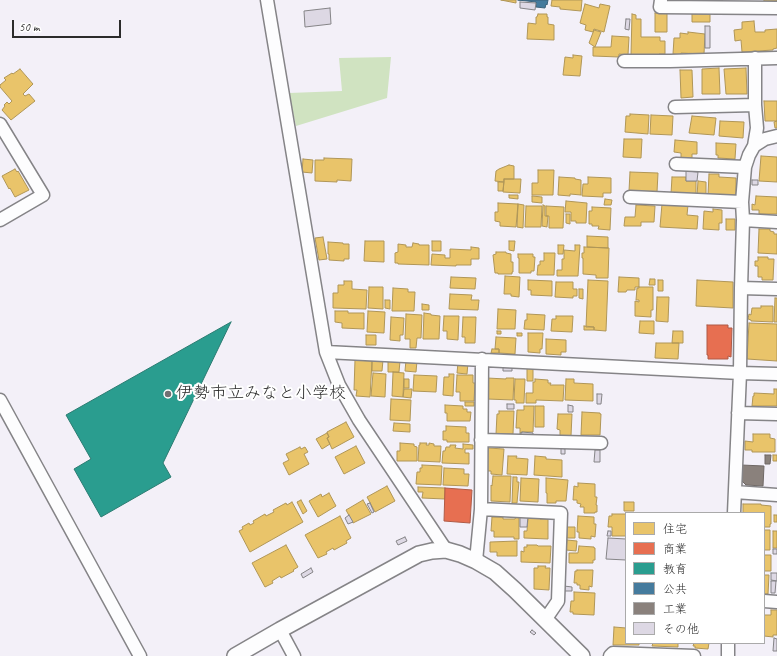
<!DOCTYPE html>
<html>
<head>
<meta charset="utf-8">
<style>
	body { margin:0 }
	#map { position:relative; width:777px; height:656px; overflow:hidden; background:#f3f0f8; font-family:Caveat,"Klee One",sans-serif }
	canvas { display:block }
	.legend { position:absolute; left:625px; top:512px; width:140px; height:132px; box-sizing:border-box; background:#fff; border:1px solid #aaa; margin:0; padding:5px 7px; list-style:none; font-size:12px; color:#2b2b2b }
	.legend li { display:flex; align-items:center; gap:8px; height:20px }
	.legend b { width:20px; border:1px solid #aaa }
	.scale { position:absolute; left:12px; top:20px; width:109px; height:18px; box-sizing:border-box; border:2px solid #2b2b2b; border-top:0; padding-left:5px; font-size:12px; line-height:14px; white-space:nowrap; color:#2b2b2b; -webkit-text-stroke:3px #fff; paint-order:stroke }
</style>
</head>
<body>
<div id="map">
<canvas width="777" height="656"></canvas>
<ul class="legend">
<li><b style="height:11px;background:#e9c46a"></b>住宅</li>
<li><b style="height:11px;background:#e76f51"></b>商業</li>
<li><b style="height:11px;background:#2a9d8f"></b>教育</li>
<li><b style="height:11px;background:#457b9d"></b>公共</li>
<li><b style="height:11px;background:#8a817c"></b>工業</li>
<li><b style="height:11px;background:#ddd8e4"></b>その他</li>
</ul>
<div class="scale">50 m</div>
</div>
<script>
const ctx = document.querySelector('canvas').getContext('2d');
ctx.lineJoin = 'round';
function fillPath(path, color) { ctx.fillStyle = color; ctx.fill(path, 'evenodd'); }
const shape = rows => new Path2D(rows.map(r => 'M' + r).join(''));
function stroke(path, color, width, dash) { ctx.strokeStyle = color; ctx.lineWidth = width; ctx.lineCap = dash ? 'butt' : 'round'; ctx.setLineDash(dash || []); ctx.stroke(path); }
function write(font, color, halo, rows, align = 'center') {
  ctx.font = font + ' Caveat,"Klee One",sans-serif'; ctx.lineWidth = 4; ctx.setLineDash([]); ctx.textBaseline = 'middle'; ctx.strokeStyle = halo; ctx.fillStyle = color; for (const [text, x, y, turn = 0] of rows) {
    ctx.save(); ctx.translate(x, y); ctx.rotate((+turn || 0) * Math.PI / 180); ctx.textAlign = isNaN(turn) ? turn : align; if (halo) ctx.strokeText(text, 0, 0); ctx.fillText(text, 0, 0); ctx.restore();
  }
}
const green = shape([
	[391,57,387,98,296,126,289,93,342,91,339,58]
]);
const homes = shape([
	[501,0,516,0,516,3,501,0],
	[552,0,582,0,581,11,560,9,560,7,551,6,552,0],
	[673,0,695,0,695,2,673,2,673,0],
	[764,0,777,0,777,3,764,3,764,0],
	[585,4,599,8,600,4,610,6,604,32,594,29,593,32,585,30,586,25,580,23,585,4],
	[655,13,667,13,667,32,655,32,655,13],
	[538,14,547,14,547,17,548,17,548,24,554,25,554,40,527,39,528,23,536,24,536,17,537,17,538,14],
	[632,14,636,15,636,19,641,19,641,37,660,37,660,41,665,41,665,54,659,54,659,56,631,55,632,14],
	[692,14,710,14,710,22,692,22,692,14],
	[754,21,755,32,765,32,765,30,777,29,777,48,773,49,773,50,742,52,741,40,735,41,734,30,742,29,742,22,754,21],
	[594,30,601,32,595,47,589,43,594,30],
	[688,32,705,34,704,54,681,53,681,55,673,54,674,38,680,38,680,33,688,34,688,32],
	[612,36,629,37,628,55,619,54,619,57,593,56,593,47,611,47,612,36],
	[573,55,582,56,580,76,563,75,565,57,573,58,573,55],
	[719,68,720,94,702,94,702,69,719,68],
	[746,68,747,94,726,94,724,69,746,68],
	[20,69,33,84,23,94,25,96,29,94,35,101,11,120,2,110,5,106,4,105,7,102,9,104,12,101,0,87,0,85,6,80,4,78,12,73,13,74,20,69],
	[680,70,692,70,693,97,681,98,680,70],
	[764,101,777,101,777,121,765,121,764,101],
	[630,114,649,115,648,134,625,132,626,116,630,116,630,114],
	[651,115,673,116,672,135,650,134,651,115],
	[692,116,716,118,714,135,689,133,692,116],
	[720,121,744,122,743,138,719,136,720,121],
	[777,121,777,128,775,128,774,122,777,121],
	[624,139,642,139,641,158,623,157,624,139],
	[675,140,697,142,697,154,692,154,692,158,681,158,681,153,674,152,675,140],
	[716,143,736,144,735,159,718,158,718,155,716,155,716,143],
	[761,156,777,157,777,182,759,181,761,156],
	[324,158,352,159,351,181,337,180,337,182,315,181,315,160,324,160,324,158],
	[303,159,313,160,312,173,302,172,303,159],
	[509,165,514,166,514,179,504,179,504,182,495,181,496,171,499,169,509,165],
	[15,169,17,172,18,171,29,190,15,197,10,188,9,189,2,176,15,169],
	[538,170,554,170,553,195,532,195,532,183,538,183,538,170],
	[630,172,658,173,657,192,648,192,648,194,636,194,636,191,629,191,630,172],
	[709,174,719,174,719,177,736,178,736,196,708,195,709,174],
	[559,177,575,178,575,179,581,180,581,195,570,194,570,196,558,195,559,177],
	[588,177,611,178,611,193,603,193,603,197,582,196,583,184,588,184,588,177],
	[672,177,686,177,686,181,696,181,696,196,671,194,672,177],
	[504,179,521,179,520,193,503,192,504,179],
	[698,181,706,182,706,196,697,196,698,181],
	[498,182,504,182,503,191,498,191,498,182],
	[509,195,518,195,518,199,509,198,509,195],
	[532,196,542,197,542,203,532,202,532,196],
	[756,196,777,197,777,214,759,214,759,210,752,210,752,204,755,205,756,196],
	[605,199,612,200,611,205,604,205,605,199],
	[566,201,587,203,586,223,576,223,576,221,571,221,571,212,565,212,566,201],
	[498,203,518,204,516,227,500,226,500,222,495,221,495,212,498,212,498,203],
	[518,204,524,205,523,228,517,227,518,204],
	[662,204,688,205,687,215,698,216,697,229,660,227,662,204],
	[543,205,545,206,545,216,548,216,547,227,542,226,543,205],
	[636,205,655,206,654,222,641,222,641,226,624,226,625,217,635,217,636,205],
	[526,206,542,206,541,227,525,227,526,206],
	[546,206,564,207,563,228,549,228,549,216,546,216,546,206],
	[592,207,611,208,610,230,598,229,599,226,592,226,592,224,589,224,589,211,592,211,592,207],
	[713,209,722,210,722,223,719,223,719,230,703,229,704,211,713,212,713,209],
	[566,214,570,214,570,224,566,223,566,214],
	[726,219,735,219,735,230,726,230,726,219],
	[759,229,770,229,770,231,774,232,774,234,777,234,777,254,758,253,759,229],
	[587,236,608,237,608,248,587,247,587,236],
	[323,237,327,259,319,260,315,238,323,237],
	[365,241,384,241,384,262,364,261,365,241],
	[432,241,441,241,441,251,432,251,432,241],
	[509,241,515,241,514,251,509,250,509,241],
	[328,242,343,243,343,244,349,244,349,259,344,259,344,261,329,260,329,254,328,254,328,242],
	[413,243,419,244,419,245,429,245,429,265,398,264,398,263,395,263,395,253,398,252,398,244,406,245,406,247,412,247,413,243],
	[558,245,564,245,563,254,558,254,558,245],
	[575,245,580,245,578,276,557,276,557,270,562,270,562,259,564,259,564,250,575,251,575,245],
	[471,247,479,248,479,259,471,259,471,265,456,265,456,266,431,265,432,254,445,255,445,258,450,258,450,249,471,250,471,247],
	[584,247,609,248,608,278,596,278,596,275,583,274,583,258,582,258,582,253,584,253,584,247],
	[496,252,506,252,506,253,511,254,511,262,513,262,513,272,512,272,512,274,498,274,498,273,495,273,493,255,496,254,496,252],
	[544,253,555,253,554,275,537,275,538,265,540,265,540,261,544,261,544,253],
	[518,254,533,254,533,257,535,257,534,271,531,271,531,273,519,273,519,258,518,258,518,254],
	[758,257,768,257,768,259,774,259,773,280,762,280,762,277,758,277,758,266,755,266,755,261,758,261,758,257],
	[505,276,520,277,519,297,511,296,511,294,504,294,505,276],
	[451,277,476,278,475,289,450,288,451,277],
	[619,277,639,278,639,287,635,287,635,290,627,290,626,292,618,292,619,277],
	[650,279,655,279,655,285,649,285,650,279],
	[528,280,552,281,552,296,531,295,531,290,528,290,528,280],
	[588,280,608,281,606,331,594,330,594,327,586,327,588,280],
	[658,280,663,280,663,291,658,291,658,280],
	[697,280,733,282,733,308,696,306,697,280],
	[344,281,352,281,352,289,367,290,366,309,333,308,333,293,338,293,338,285,344,285,344,281],
	[556,282,573,282,573,289,577,289,577,296,573,296,573,298,555,297,556,282],
	[369,287,383,287,383,309,368,308,369,287],
	[639,287,653,287,653,310,651,310,651,317,635,316,635,301,639,302,639,300,636,300,637,288,639,288,639,287],
	[393,288,408,289,408,292,415,292,414,311,392,311,393,288],
	[579,289,583,289,583,299,579,298,579,289],
	[450,294,472,295,471,300,479,300,478,310,449,309,450,294],
	[657,297,669,297,668,322,656,321,657,297],
	[775,298,777,298,777,322,774,322,775,298],
	[385,300,390,300,390,309,385,308,385,300],
	[422,304,429,305,429,310,422,310,422,304],
	[761,306,773,306,773,322,751,321,751,320,748,319,749,314,751,315,752,308,761,308,761,306],
	[498,309,516,310,515,329,497,329,498,309],
	[335,311,348,311,348,313,364,313,364,329,342,328,342,323,335,322,335,311],
	[368,311,385,312,384,333,367,332,368,311],
	[424,313,431,314,431,315,440,316,439,339,423,339,424,313],
	[406,314,422,315,421,338,417,338,416,348,410,348,410,339,405,339,406,314],
	[527,314,545,315,544,330,524,329,525,320,527,320,527,314],
	[444,316,459,316,458,340,447,339,447,331,443,331,444,316],
	[556,316,573,316,572,332,551,331,552,319,556,319,556,316],
	[391,317,404,318,403,335,400,335,400,341,390,340,391,317],
	[463,317,476,317,475,343,465,343,465,337,462,337,463,317],
	[640,321,654,321,654,334,639,333,640,321],
	[749,323,777,324,777,361,747,359,749,323],
	[584,326,594,327,594,330,584,330,584,326],
	[497,331,501,331,501,334,497,334,497,331],
	[673,331,683,331,683,343,672,343,673,331],
	[517,333,522,333,522,336,517,336,517,333],
	[528,333,543,333,542,349,540,349,540,353,528,352,528,333],
	[366,335,376,335,376,345,366,345,366,335],
	[496,337,516,338,515,354,499,353,499,349,495,349,496,337],
	[546,339,566,340,566,352,561,352,561,355,546,354,546,339],
	[656,343,679,343,678,359,655,358,656,343],
	[492,349,499,349,499,353,491,353,492,349],
	[372,359,383,360,382,371,372,371,372,359],
	[355,360,372,361,370,397,356,396,357,390,354,390,355,360],
	[406,360,417,361,416,372,405,371,406,360],
	[388,361,400,361,399,372,388,372,388,361],
	[458,363,468,363,467,374,457,373,458,363],
	[527,367,533,368,533,381,527,381,527,367],
	[393,372,404,373,403,397,392,396,393,372],
	[373,373,386,374,385,397,371,396,373,373],
	[449,374,454,374,453,396,443,395,444,377,449,377,449,374],
	[414,375,437,376,436,392,413,391,414,375],
	[457,375,473,375,473,383,475,383,474,401,460,401,460,392,456,392,457,375],
	[487,378,506,379,506,378,514,378,513,400,487,399,487,378],
	[404,379,409,379,409,388,404,388,404,379],
	[515,379,525,379,524,403,516,403,516,400,514,400,515,379],
	[535,379,548,380,548,383,551,383,550,385,564,385,563,401,536,400,536,403,526,403,526,393,533,393,533,382,535,382,535,379],
	[566,379,574,379,574,383,593,384,593,401,565,400,566,379],
	[404,389,412,389,411,398,403,397,404,389],
	[774,389,777,389,777,406,752,406,753,396,754,396,754,393,774,394,774,389],
	[391,399,411,400,410,421,390,420,391,399],
	[465,402,474,402,474,406,465,406,465,402],
	[445,405,463,406,463,409,467,409,467,412,471,412,470,421,447,421,447,413,445,413,445,405],
	[524,406,534,406,533,432,523,432,520,433,520,428,516,428,517,410,524,410,524,406],
	[535,406,544,406,544,427,535,427,535,406],
	[499,411,514,411,513,434,496,434,497,414,499,414,499,411],
	[582,412,600,413,600,414,601,414,600,435,581,435,582,412],
	[558,414,572,414,571,436,560,436,560,430,557,429,558,414],
	[346,422,354,437,332,449,327,438,329,437,327,432,346,422],
	[394,423,410,424,410,432,393,431,394,423],
	[446,426,466,427,466,433,469,433,469,442,447,442,447,440,443,440,443,431,446,431,446,426],
	[327,433,329,437,327,438,330,444,322,449,316,439,327,433],
	[753,434,770,434,770,438,775,439,775,452,752,452,752,450,745,450,745,441,753,442,753,434],
	[400,443,414,444,414,446,417,447,417,461,397,461,397,451,400,451,400,443],
	[420,443,427,443,426,445,429,445,429,443,434,444,434,446,441,446,440,462,418,461,419,445,420,445,420,443],
	[463,444,473,445,473,449,465,449,465,453,469,453,469,464,442,463,443,451,445,451,446,447,450,447,450,445,456,445,455,448,463,449,463,444],
	[356,446,365,463,344,474,335,457,356,446],
	[300,447,301,449,305,447,308,452,304,454,309,464,289,475,283,463,289,460,286,454,300,447],
	[488,448,504,449,502,475,491,474,491,471,486,471,488,448],
	[773,455,777,455,777,461,773,461,773,455],
	[508,456,517,456,516,458,528,459,527,475,507,474,508,456],
	[535,456,546,457,546,459,562,460,562,477,534,475,535,456],
	[422,465,442,466,441,485,416,484,417,472,420,472,420,468,422,468,422,465],
	[444,468,464,469,464,474,469,474,468,486,443,485,444,468],
	[493,476,511,476,510,502,491,501,491,485,492,486,493,476],
	[513,477,517,477,517,482,519,482,517,503,512,503,513,477],
	[521,478,539,479,538,502,520,501,521,478],
	[546,478,568,480,566,501,556,501,556,503,547,503,547,493,546,493,546,478],
	[578,483,595,484,595,497,597,497,596,505,597,505,597,512,595,512,595,513,584,513,584,507,580,507,581,504,577,503,577,500,573,500,574,486,578,487,578,483],
	[387,486,395,501,375,512,367,497,387,486],
	[418,487,445,488,445,499,422,498,423,492,418,492,418,487],
	[329,493,336,506,318,517,309,501,321,494,322,497,329,493],
	[301,500,307,511,303,514,297,502,301,500],
	[363,500,371,514,353,523,346,510,363,500],
	[292,502,303,522,250,552,239,531,243,529,242,527,249,523,250,525,254,523,253,521,265,514,266,516,274,512,273,510,286,503,287,505,292,502],
	[624,502,634,502,634,511,624,511,624,502],
	[743,504,761,504,761,505,771,506,771,524,770,524,770,527,764,527,764,513,743,513,743,504],
	[612,514,626,514,626,536,612,536,612,527,608,527,609,516,612,516,612,514],
	[774,515,777,515,777,522,774,522,774,515],
	[340,516,351,538,346,541,347,543,334,550,333,548,326,552,327,554,318,558,305,535,340,516],
	[578,516,594,517,594,524,596,524,595,537,591,536,591,539,579,538,579,532,577,532,578,516],
	[492,517,503,517,503,519,515,519,516,517,519,517,519,539,514,539,514,537,494,537,494,531,491,531,492,517],
	[528,518,541,518,540,519,548,519,548,539,524,538,524,531,527,531,528,518],
	[567,527,575,527,575,538,567,538,567,527],
	[764,530,770,530,770,550,764,550,764,530],
	[773,531,777,531,777,548,773,548,773,531],
	[567,540,577,541,576,551,566,550,567,540],
	[517,541,517,556,497,556,497,552,490,552,490,542,517,541],
	[286,545,298,567,293,570,294,571,281,578,280,576,272,581,273,583,265,587,252,563,286,545],
	[527,545,537,545,538,546,551,546,550,563,521,562,521,551,524,552,524,547,527,547,527,545],
	[579,546,594,547,594,548,595,548,595,560,593,560,593,563,569,563,569,553,578,553,579,546],
	[764,555,771,555,771,571,764,571,764,555],
	[538,566,546,566,545,568,550,568,549,590,534,589,534,568,538,568,538,566],
	[577,570,593,570,592,587,589,586,589,590,580,589,580,585,577,585,577,583,574,583,575,571,577,571,577,570],
	[764,575,769,575,768,594,764,594,764,575],
	[574,592,595,593,594,615,573,614,573,612,570,612,571,601,574,601,574,592],
	[771,610,777,610,777,635,773,635,773,637,764,636,764,615,771,615,771,610],
	[614,627,626,628,626,643,639,643,639,645,613,645,614,627],
	[653,643,678,643,678,647,652,646,653,643],
	[694,643,709,643,708,649,695,648,695,646,693,646,694,643]
]);
const shops = shape([
	[707,325,728,325,728,328,732,328,731,357,728,356,728,359,708,359,708,355,707,355,707,325],
	[445,488,472,490,470,523,444,521,445,488]
]);
const schools = shape([
	[231,322,163,463,171,477,101,517,74,469,91,459,66,415,231,322]
]);
const public = shape([
	[518,0,548,0,547,5,546,4,545,8,536,7,536,2,518,0]
]);
const industry = shape([
	[765,455,771,455,770,464,765,464,765,455],
	[741,465,764,466,763,486,746,485,741,480,741,465]
]);
const building = shape([
	[520,2,536,3,535,10,520,8,520,2],
	[330,8,331,24,305,27,304,11,330,8],
	[626,19,630,19,629,30,625,29,626,19],
	[705,26,710,26,710,48,705,48,705,26],
	[686,171,698,172,697,181,686,181,686,171],
	[752,180,758,180,758,185,752,185,752,180],
	[503,365,512,365,512,371,503,371,503,365],
	[597,394,602,394,601,404,597,404,597,394],
	[507,404,514,404,514,409,507,409,507,404],
	[568,405,573,406,573,412,568,412,568,405],
	[522,432,533,433,533,436,520,436,520,433,522,433,522,432],
	[561,448,565,449,565,454,561,454,561,448],
	[595,450,600,450,600,462,594,462,595,450],
	[370,503,374,512,372,513,367,504,370,503],
	[349,515,353,522,348,524,345,518,349,515],
	[520,516,528,516,527,527,520,527,520,516],
	[608,531,611,531,611,536,607,536,608,531],
	[405,537,407,541,398,545,396,541,405,537],
	[608,538,626,539,626,560,606,559,608,538],
	[773,549,777,549,777,554,773,554,773,549],
	[311,568,313,572,303,578,301,574,311,568],
	[771,573,777,573,777,581,771,580,771,573],
	[771,581,776,581,775,593,771,593,771,581],
	[564,586,572,587,572,591,564,591,564,586],
	[532,630,536,633,534,635,530,632,532,630],
	[774,638,777,639,777,651,773,651,774,638]
]);
const minor = shape([
	[267,0,326,352,339,385,359,420,446,550],
	[661,0,660,7,777,8],
	[624,61,670,61,777,58],
	[675,107,755,105],
	[0,124,43,195,0,220],
	[754,146,765,139,777,136],
	[676,164,745,167],
	[630,197,742,202],
	[743,220,777,222],
	[741,288,777,289],
	[326,352,740,373,777,374],
	[0,400,140,656],
	[738,413,777,414],
	[481,440,601,443],
	[735,492,777,495],
	[481,509,561,513,558,601,545,620],
	[734,513,740,373,741,288,743,220,742,202,745,167,749,155,754,146,757,128,755,105,755,58],
	[476,561,481,509,482,359],
	[764,601,777,602],
	[280,630,294,656],
	[610,656,613,653,694,656],
	[728,656,728,643]
]);
const tertiary = shape([
	[235,656,280,630,419,554,432,551,446,550,460,554,476,561,495,572,515,590,582,656]
]);
const markers = [
	[168,394,4,"#717073"]
];
const poiNames = [
	["伊勢市立みなと小学校",176,394]
];
fillPath(green, '#d0e3c1');
fillPath(homes, '#e9c46a');
stroke(homes, '#b09657', 1);
fillPath(shops, '#e76f51');
stroke(shops, '#af5b46', 1);
fillPath(schools, '#2a9d8f');
stroke(schools, '#2a7b71', 1);
fillPath(public, '#457b9d');
stroke(public, '#3d637b', 1);
fillPath(industry, '#8a817c');
stroke(industry, '#6e6764', 1);
fillPath(building, '#ddd8e4');
stroke(building, '#858487', 1);
stroke(minor, '#858487', 15);
stroke(tertiary, '#858487', 18);
stroke(minor, '#fdfdfe', 12);
stroke(tertiary, '#fdfdfe', 15);
for (const [x, y, r, color] of markers) { const dot = new Path2D(); dot.arc(x, y, r, 0, 2 * Math.PI); ctx.fillStyle = color; ctx.fill(dot); stroke(dot, '#fff', 1.5); }
write('17px', '#2b2b2b', '#fff', poiNames, 'left');
</script>
</body>
</html>
